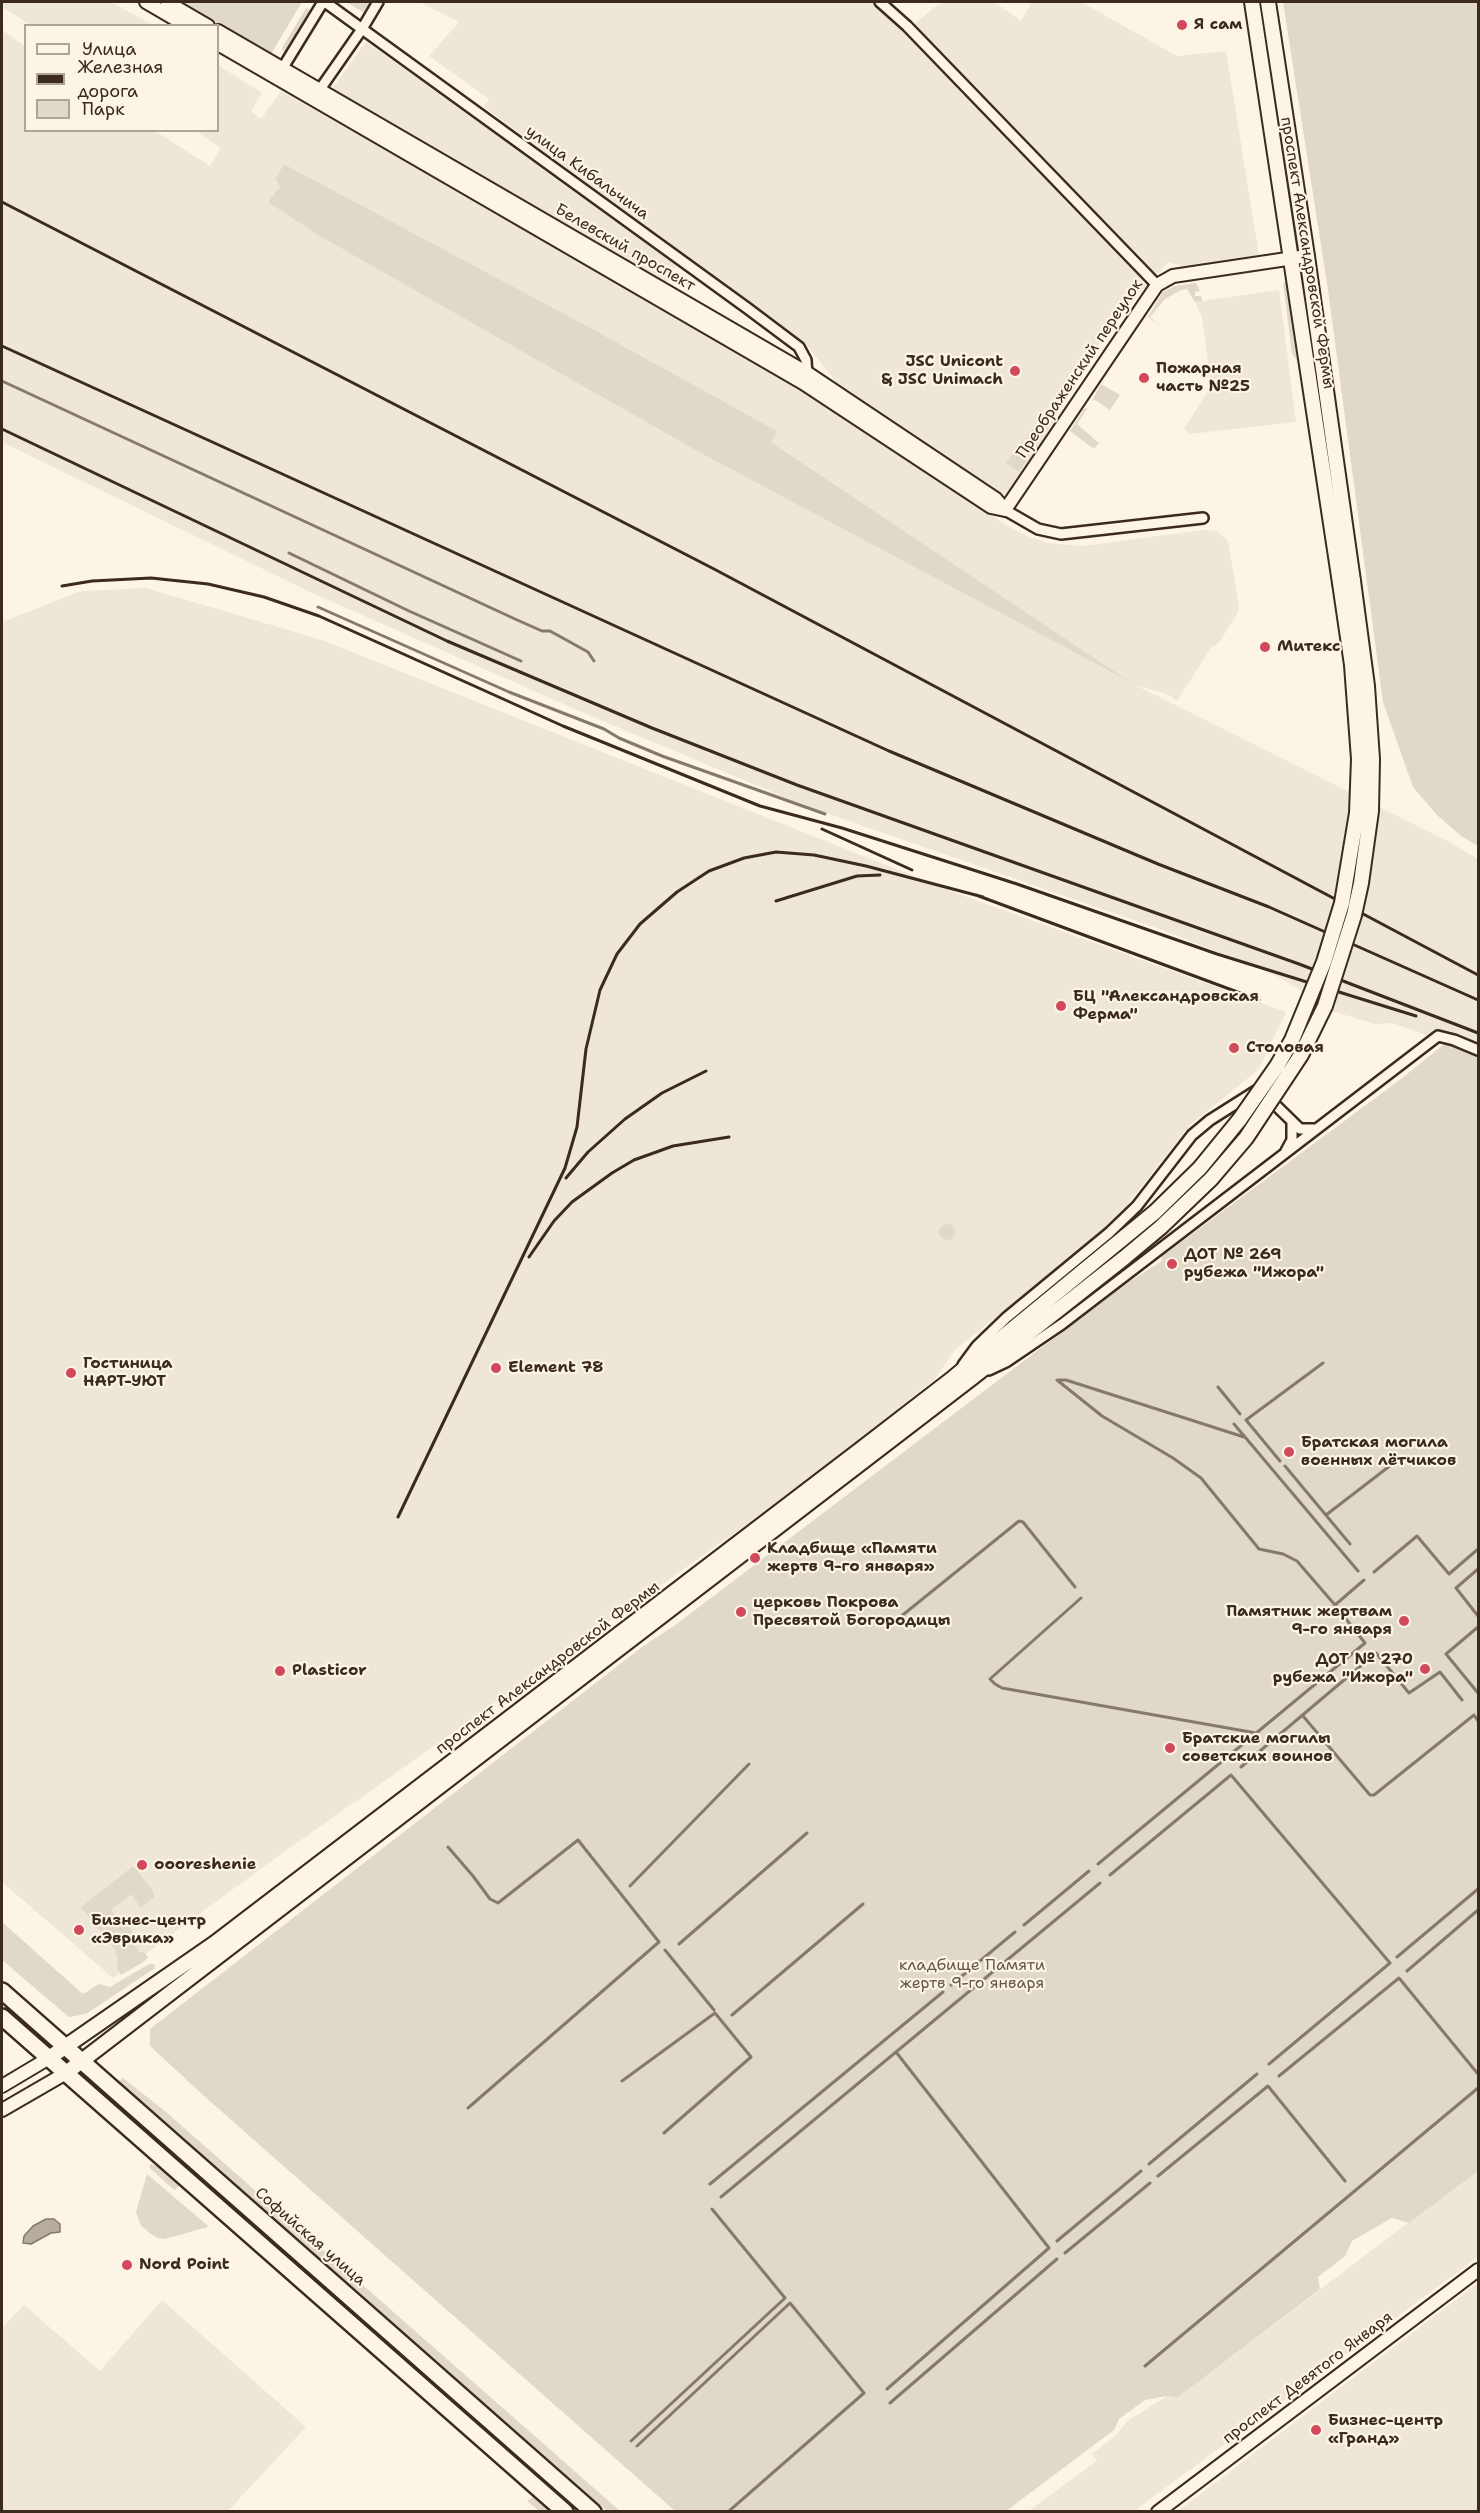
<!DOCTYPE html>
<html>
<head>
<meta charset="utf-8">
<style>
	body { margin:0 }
	#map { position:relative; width:1480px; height:2513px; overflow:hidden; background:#fcf5e5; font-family:"Shantell Sans",sans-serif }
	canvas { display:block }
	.frame { position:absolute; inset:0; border:3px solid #3b2a1e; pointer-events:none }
	.legend { position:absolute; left:24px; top:24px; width:195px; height:108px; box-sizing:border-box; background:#fcf5e5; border:2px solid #afa495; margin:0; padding:8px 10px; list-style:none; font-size:18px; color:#3b2a1e }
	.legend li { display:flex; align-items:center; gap:12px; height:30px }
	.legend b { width:30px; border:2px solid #afa495 }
</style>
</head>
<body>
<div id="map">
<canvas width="1480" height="2513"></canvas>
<div class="frame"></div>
<ul class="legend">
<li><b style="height:8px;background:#fcf5e5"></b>Улица</li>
<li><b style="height:8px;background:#3b2a1e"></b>Железная дорога</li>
<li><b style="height:16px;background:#e0d8c8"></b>Парк</li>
</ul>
</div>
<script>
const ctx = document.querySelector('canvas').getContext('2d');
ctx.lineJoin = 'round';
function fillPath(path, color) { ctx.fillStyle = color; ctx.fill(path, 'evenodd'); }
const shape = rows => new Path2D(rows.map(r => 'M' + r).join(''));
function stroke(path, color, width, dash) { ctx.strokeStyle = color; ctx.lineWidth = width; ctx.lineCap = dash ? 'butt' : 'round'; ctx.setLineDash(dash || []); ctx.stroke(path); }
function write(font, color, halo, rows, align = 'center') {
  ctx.font = font + ' "Shantell Sans",sans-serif'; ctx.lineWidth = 4.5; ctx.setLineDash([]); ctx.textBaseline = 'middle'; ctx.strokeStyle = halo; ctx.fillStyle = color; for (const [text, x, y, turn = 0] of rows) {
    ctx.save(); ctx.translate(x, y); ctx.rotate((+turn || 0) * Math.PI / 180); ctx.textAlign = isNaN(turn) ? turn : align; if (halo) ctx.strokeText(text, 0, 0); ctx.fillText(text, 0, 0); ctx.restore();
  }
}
const built = shape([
	[2,2,111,2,153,25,31,25,2,7],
	[420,2,890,2,914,25,933,8,945,2,994,2,1021,21,1032,2,1081,2,1177,56,1226,51,1259,255,1185,267,1168,262,1107,329,1026,470,1007,496,840,387,805,343,484,107,489,99,429,56,459,22],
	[2,30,25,46,26,130,155,131,210,166,221,148,196,131,218,130,218,65,262,93,251,111,261,119,281,91,765,364,1003,523,1027,536,1048,543,1083,546,1203,530,1217,531,1228,541,1239,606,1237,614,1220,641,1211,648,1177,701,1169,695,1135,685,1451,843,1478,859,1478,1046,1438,1029,1429,1036,1392,1023,1375,1024,1335,1012,1277,976,1168,932,803,805,584,713,310,592,2,442],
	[284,164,587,326,777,431,770,441,1123,678,699,452,268,202,280,185,275,179],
	[366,42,678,262,666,285,331,90],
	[1279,290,1296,422,1190,434,1184,429,1211,386,1202,317,1195,302],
	[146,588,322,640,956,893,1286,1012,1258,1070,1189,1126,1113,1223,955,1350,934,1380,902,1406,753,1520,263,1867,113,1978,2,1882,2,622,81,591],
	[1478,2170,1478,2257,1134,2511,1027,2512,1097,2461,1092,2454,1117,2434,1126,2422,1167,2396,1177,2398],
	[1478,2283,1478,2511,1178,2511],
	[162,2300,306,2427,228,2511,2,2511,2,2328,24,2305,100,2371]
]);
const green = shape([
	[180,2,302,2,271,54],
	[346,2,371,2,363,12],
	[1283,2,1478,2,1478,846,1461,836,1437,815,1413,787,1383,702,1328,290],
	[306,8,310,9,284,53,282,48],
	[284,164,587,326,777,431,771,442,1130,682,699,452,320,236,268,202,280,186,275,179],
	[1286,282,1289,290,1300,364,1292,354,1283,283],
	[1196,283,1200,291,1195,292,1195,296,1201,296,1202,301,1195,302,1187,289,1181,290,1165,299,1150,317,1160,325,1148,317,1163,292,1175,286],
	[1101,384,1120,395,1110,410,1095,400,1092,401],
	[1088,408,1077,424,1099,443,1094,449,1070,431,1084,409],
	[1042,418,1050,424,1019,472,1006,463],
	[1450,1043,1478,1057,1478,2171,1409,2223,1392,2218,1352,2241,1345,2256,1318,2277,1320,2289,1177,2398,1167,2396,1145,2400,1119,2419,1114,2430,1006,2511,675,2511,203,2095,150,2046,150,2029,642,1647,674,1626,1124,1285,1162,1261,1161,1257,1401,1079,1443,1045],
	'939 1232a8 8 0 1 1 16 0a8 8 0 1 1-16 0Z',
	[506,1744,507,1745,192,1988,224,1956,501,1745],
	[132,1867,135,1868,153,1891,154,1897,141,1908,131,1894,111,1910,120,1923,124,1920,136,1936,132,1940,139,1952,145,1953,148,1957,145,1961,121,1975,117,1968,118,1958,115,1953,116,1951,81,1907],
	[2,1922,83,1994,99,1984,110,1987,149,1964,154,1964,155,1968,86,2014,69,2017,2,1960],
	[123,2078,166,2112,620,2511,607,2511,118,2082],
	[151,2164,161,2168,179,2184,178,2187,174,2190,154,2172,149,2167],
	[147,2174,207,2225,208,2227,165,2239,158,2238,151,2234,141,2226,136,2212],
	[535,2496,552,2511,539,2511,527,2501]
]);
const water = shape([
	[46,2219,54,2219,60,2224,60,2232,51,2233,31,2244,23,2243,24,2236,33,2226,46,2219]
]);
const stream = shape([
	[2,381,515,619,542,631,550,631,588,652,594,661],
	[289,553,409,611,521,661],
	[318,607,509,692,604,729,619,738,662,756,825,814],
	[1057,1380,1102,1416,1173,1458,1201,1478,1259,1549,1283,1554,1297,1561,1335,1605],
	[1059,1380,1066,1380,1244,1437],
	[1218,1387,1240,1414],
	[1234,1424,1358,1571],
	[1280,1461,1246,1420,1323,1363],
	[1285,1466,1350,1544],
	[1326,1515,1391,1465],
	[1478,1569,1456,1588,1478,1616],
	[1374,1572,1417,1536,1449,1574,1478,1549],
	[1081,1598,990,1679,995,1684,1002,1688,1256,1733],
	[899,1618,1019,1521,1023,1522,1075,1587],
	[1478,1627,1446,1654,1478,1693],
	[1303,1716,1370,1795,1374,1795,1474,1715,1478,1721],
	[1241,1767,1376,1653,1409,1693,1440,1672,1462,1700],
	[448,1847,473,1876,490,1899,498,1903,578,1840,659,1942,468,2108],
	[1098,1864,1365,1643,1335,1605,1364,1580],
	[1110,1875,1231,1775,1390,1963,1269,2064],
	[630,1886,749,1764],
	[1024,1925,1089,1871],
	[679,1944,807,1833],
	[665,1950,714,2010],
	[1397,1957,1478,1889],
	[1407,1971,1478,1910],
	[951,1985,1015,1932],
	[732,2015,863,1904],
	[1279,2076,1399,1978,1478,2074],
	[622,2081,715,2013,751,2057,664,2133],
	[1149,2164,1257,2074],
	[1158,2176,1268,2086,1345,2181],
	[710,2184,943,1992],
	[721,2197,1100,1883],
	[1057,2241,1141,2171],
	[1065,2253,1150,2183],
	[1145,2366,1478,2088],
	[887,2389,1049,2248,896,2052],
	[890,2403,1057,2259],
	[631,2441,785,2298,712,2209],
	[637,2446,790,2303,864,2393,728,2512]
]);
const minor = shape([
	[325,2,747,308,799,347,806,360,807,376],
	[880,2,907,26,1157,285],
	[279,74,323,2],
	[316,95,362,29,378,2],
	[1005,510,1038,529,1061,534,1203,518],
	[1286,1151,1292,1140,1292,1122],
	[963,1365,977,1346,1006,1318,1109,1233,1137,1206,1192,1135,1210,1120,1259,1089,1300,1129,1316,1129],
	[989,1370,1006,1362,1062,1324,1438,1036,1454,1040,1478,1050]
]);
const tertiary = shape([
	[146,2,187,26],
	[167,2,208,26],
	[218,31,809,374,996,499,1005,510],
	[218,44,803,383,991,507,1005,510],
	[1005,510,1157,285,1173,276,1307,256],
	[2,2086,49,2058],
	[2,2110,66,2073],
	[1158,2512,1478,2270]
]);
const secondary = shape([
	[1252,2,1340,583],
	[1268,2,1307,256,1353,581],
	[49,2058,215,1943,865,1446,953,1378,1155,1212,1200,1168],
	[66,2073,973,1377,1124,1258,1161,1227,1211,1179]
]);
const primary = shape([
	[2,1991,593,2512],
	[2,2017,565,2512]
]);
const rail = shape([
	[2,202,714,569,1478,975],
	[2,346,889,751,1158,864,1269,907,1478,1000],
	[2,429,447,641,652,728,797,785,1299,964,1478,1033],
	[62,586,92,581,151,578,208,584,264,597,319,616,563,726,760,806,842,828,1017,884,1217,954,1416,1016],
	[822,829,912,870],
	[976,895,1259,1000],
	[776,901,857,876,880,875],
	[566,1178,588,1152,625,1119,662,1093,706,1071],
	[529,1257,554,1221,572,1202,612,1173,634,1160,673,1146,729,1137],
	[398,1517,565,1168,577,1127,586,1049,600,990,617,954,640,924,677,892,709,871,744,858,776,852,814,855,866,866,983,897]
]);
const secondaryBridge = shape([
	[1200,1168,1240,1119,1277,1066,1292,1040,1324,962,1342,903,1357,813,1359,759,1352,665,1340,583],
	[1211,1179,1246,1138,1301,1055,1325,1006,1354,915,1361,883,1371,811,1372,759,1367,686,1353,581]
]);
const markers = [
	[1182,25,6,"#d1495b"],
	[1015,371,6,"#d1495b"],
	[1144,378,6,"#d1495b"],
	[1265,647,6,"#d1495b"],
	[1061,1006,6,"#d1495b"],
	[1234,1048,6,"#d1495b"],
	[1172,1264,6,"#d1495b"],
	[496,1368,6,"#d1495b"],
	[71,1373,6,"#d1495b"],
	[1289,1452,6,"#d1495b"],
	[755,1558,6,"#d1495b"],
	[741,1612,6,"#d1495b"],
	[1404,1621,6,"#d1495b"],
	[1425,1669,6,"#d1495b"],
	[280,1671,6,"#d1495b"],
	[1170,1748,6,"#d1495b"],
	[142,1865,6,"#d1495b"],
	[79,1930,6,"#d1495b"],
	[127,2265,6,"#d1495b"],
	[1316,2430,6,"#d1495b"]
];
const poiNames = [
	["Я сам",1194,25],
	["JSC Unicont",1003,362,"right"],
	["& JSC Unimach",1003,380,"right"],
	["Пожарная",1156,369],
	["часть №25",1156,387],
	["Митекс",1277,647],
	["БЦ \"Александровская",1073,997],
	["Ферма\"",1073,1015],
	["Столовая",1246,1048],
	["ДОТ № 269",1184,1255],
	["рубежа \"Ижора\"",1184,1273],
	["Гостиница",83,1364],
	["НАРТ-УЮТ",83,1382],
	["Element 78",508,1368],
	["Братская могила",1301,1443],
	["военных лётчиков",1301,1461],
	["Кладбище «Памяти",767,1549],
	["жертв 9-го января»",767,1567],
	["церковь Покрова",753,1603],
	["Пресвятой Богородицы",753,1621],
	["Памятник жертвам",1392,1612,"right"],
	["9-го января",1392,1630,"right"],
	["ДОТ № 270",1413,1660,"right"],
	["рубежа \"Ижора\"",1413,1678,"right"],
	["Plasticor",292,1671],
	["Братские могилы",1182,1739],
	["советских воинов",1182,1757],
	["oooreshenie",154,1865],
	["Бизнес-центр",91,1921],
	["«Эврика»",91,1939],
	["Nord Point",139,2265],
	["Бизнес-центр",1328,2421],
	["«Гранд»",1328,2439]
];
const streetNames = [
	["улица Кибальчича",587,173,36],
	["Белевский проспект",625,248,30],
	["проспект Александровской Фермы",1307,253,81],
	["Преображенский переулок",1080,369,-56],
	["проспект Александровской Фермы",548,1668,-37],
	["Софийская улица",310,2237,41],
	["проспект Девятого Января",1308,2378,-37]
];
const parkNames = [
	["кладбище Памяти",972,1966],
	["жертв 9-го января",972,1984]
];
fillPath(built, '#eee6d6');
fillPath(green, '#e0d8c8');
fillPath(water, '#b7ad9e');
stroke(water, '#85796b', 1.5);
stroke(stream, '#85796b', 3);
stroke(minor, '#3b2a1e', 14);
stroke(tertiary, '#3b2a1e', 16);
stroke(secondary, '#3b2a1e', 18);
stroke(primary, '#3b2a1e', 20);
stroke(minor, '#fcf5e5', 9);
stroke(tertiary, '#fcf5e5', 12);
stroke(secondary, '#fcf5e5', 14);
stroke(primary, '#fcf5e5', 15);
stroke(rail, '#3b2a1e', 3);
stroke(secondaryBridge, '#3b2a1e', 18, []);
stroke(secondaryBridge, '#fcf5e5', 14);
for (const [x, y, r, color] of markers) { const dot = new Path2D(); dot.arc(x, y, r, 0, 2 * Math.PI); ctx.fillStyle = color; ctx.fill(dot); stroke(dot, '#fcf5e5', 2); }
write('bold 16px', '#3b2a1e', '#fcf5e5', poiNames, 'left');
write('16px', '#3b2a1e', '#fcf5e5', streetNames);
write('16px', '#645648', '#fcf5e5', parkNames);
</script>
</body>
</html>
